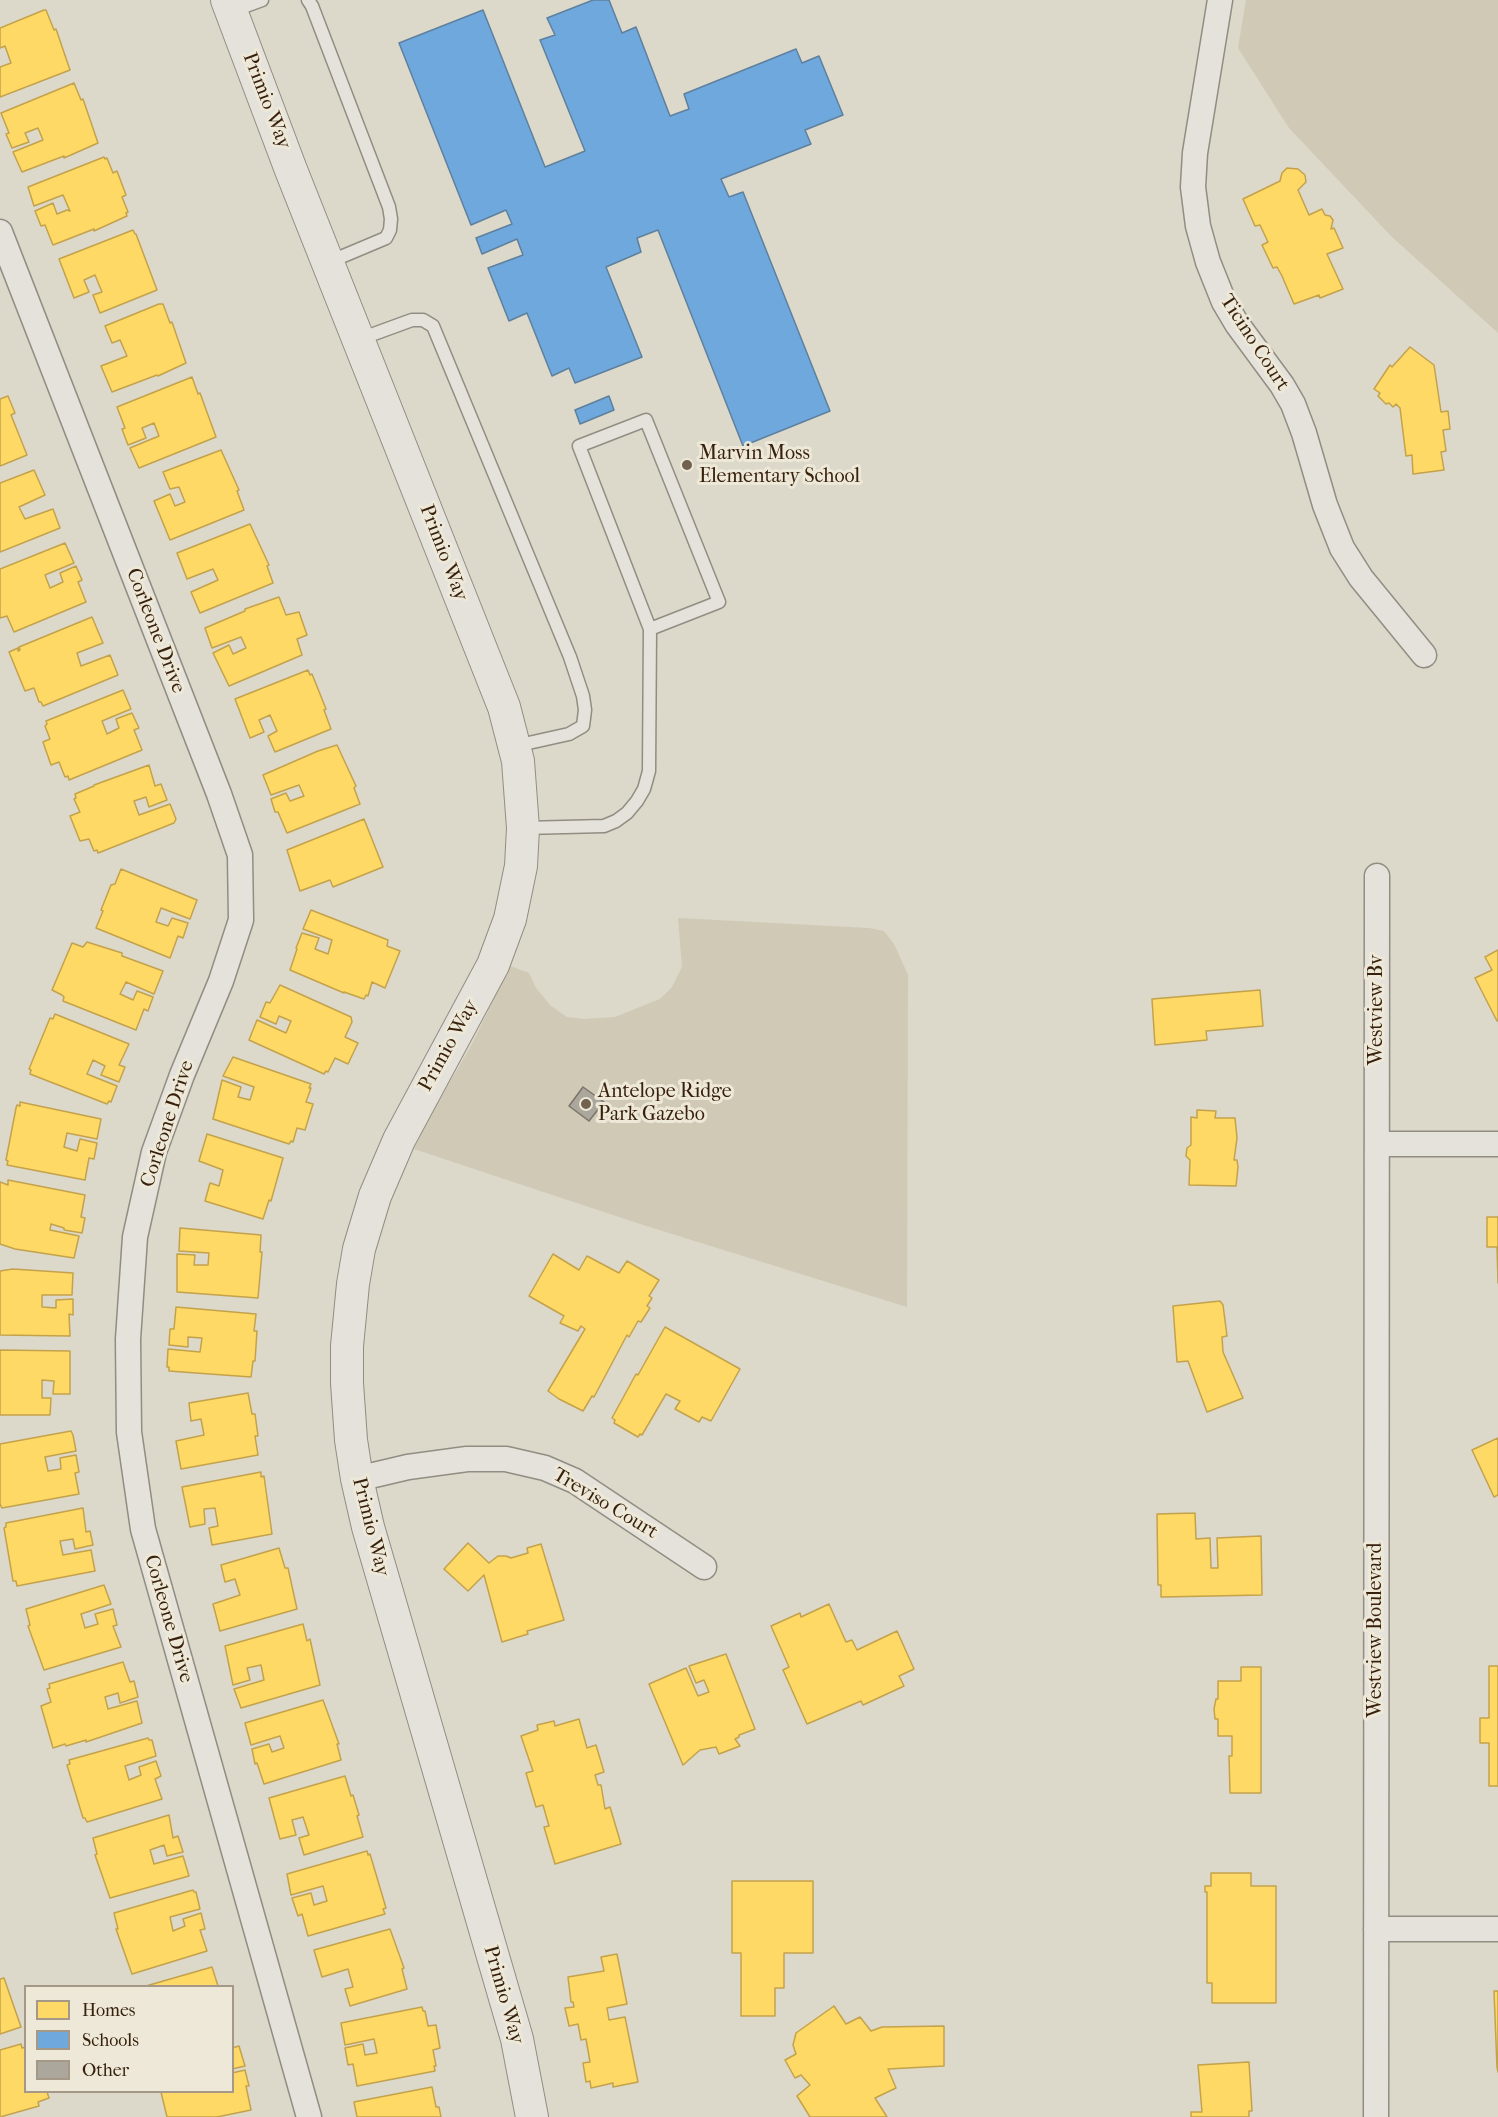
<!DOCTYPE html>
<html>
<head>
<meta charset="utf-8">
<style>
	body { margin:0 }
	#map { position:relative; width:1498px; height:2117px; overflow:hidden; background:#dcd8ca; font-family:"IM FELL French Canon",serif }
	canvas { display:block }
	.legend { position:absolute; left:24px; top:1985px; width:210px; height:108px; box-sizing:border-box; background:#ede8d7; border:2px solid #a59886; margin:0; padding:8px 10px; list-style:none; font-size:18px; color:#38210c }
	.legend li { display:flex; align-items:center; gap:12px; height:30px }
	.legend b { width:30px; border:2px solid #a59886 }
</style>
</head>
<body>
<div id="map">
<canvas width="1498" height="2117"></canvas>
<ul class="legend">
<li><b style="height:16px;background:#ffd966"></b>Homes</li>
<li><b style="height:16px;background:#6fa8dc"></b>Schools</li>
<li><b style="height:16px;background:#aca79c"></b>Other</li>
</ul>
</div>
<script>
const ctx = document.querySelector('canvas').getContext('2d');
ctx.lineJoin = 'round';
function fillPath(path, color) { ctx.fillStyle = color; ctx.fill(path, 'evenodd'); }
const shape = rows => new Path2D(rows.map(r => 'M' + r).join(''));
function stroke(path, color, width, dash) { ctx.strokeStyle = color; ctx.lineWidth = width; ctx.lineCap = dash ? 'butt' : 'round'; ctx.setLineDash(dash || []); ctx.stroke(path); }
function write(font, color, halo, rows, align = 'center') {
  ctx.font = font + ' "IM FELL French Canon",serif'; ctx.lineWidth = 6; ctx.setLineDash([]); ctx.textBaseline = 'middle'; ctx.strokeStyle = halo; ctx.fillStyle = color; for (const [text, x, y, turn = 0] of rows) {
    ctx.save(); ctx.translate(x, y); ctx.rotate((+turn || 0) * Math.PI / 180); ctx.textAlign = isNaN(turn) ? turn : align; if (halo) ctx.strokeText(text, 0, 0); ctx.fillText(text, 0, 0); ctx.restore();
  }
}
const green = shape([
	[1246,0,1498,0,1498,333,1391,236,1289,128,1238,48],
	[678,918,869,928,884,931,894,944,908,975,907,1307,640,1224,414,1149,437,1104,471,1046,510,966,529,973,536,988,551,1006,567,1017,584,1019,615,1017,660,999,672,987,682,967]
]);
const homes = shape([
	[44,10,46,10,54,30,56,29,70,70,0,97,0,67,11,63,5,46,0,48,0,28,44,10],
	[74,83,81,100,83,99,98,143,64,158,64,156,22,172,13,152,43,140,38,128,25,133,29,142,12,148,6,134,9,133,1,113,74,83],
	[104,157,105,159,107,158,113,173,117,171,126,195,122,197,128,212,126,213,127,216,94,231,94,229,53,245,45,225,41,226,35,211,53,203,57,214,67,210,70,211,63,195,34,206,28,187,104,157],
	[1287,168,1298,169,1305,175,1306,182,1298,190,1309,215,1322,209,1325,215,1330,216,1333,220,1331,229,1334,228,1343,248,1327,254,1343,289,1320,298,1319,295,1294,304,1282,276,1277,267,1273,268,1262,245,1268,242,1260,225,1255,226,1243,199,1280,181,1282,173,1287,168],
	[133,230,135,234,136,234,157,290,100,313,93,295,102,292,95,275,84,280,89,292,74,298,59,259,133,230],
	[159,304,163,304,170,323,172,322,186,363,158,376,157,375,112,392,101,366,127,356,120,340,112,343,105,326,159,304],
	[1410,347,1434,365,1441,412,1448,411,1450,429,1443,430,1446,451,1441,452,1444,470,1413,474,1412,455,1406,456,1400,408,1396,404,1393,407,1389,403,1386,404,1378,396,1380,393,1374,389,1390,365,1392,367,1410,347],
	[192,377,198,394,200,393,216,437,139,468,130,448,159,436,154,423,142,428,146,438,128,445,122,429,125,428,117,407,192,377],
	[8,396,15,413,11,415,27,455,0,466,0,399,8,396],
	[221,450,239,490,237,491,244,510,170,540,154,501,170,494,175,506,185,502,179,487,170,489,163,472,221,450],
	[34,470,45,495,19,507,25,519,53,509,60,528,0,552,0,483,34,470],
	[250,524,269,565,267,566,273,583,200,613,191,592,218,580,213,569,187,579,177,553,250,524],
	[65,543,74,563,45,575,50,588,63,582,60,573,76,566,82,580,78,582,86,602,14,632,7,616,0,618,0,569,65,543],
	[279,597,286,615,299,612,307,635,297,639,302,655,229,686,213,653,229,645,233,654,246,648,241,637,212,648,205,628,245,611,245,609,279,597],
	[92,617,103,643,77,653,81,666,110,655,118,675,43,706,41,702,39,702,34,688,25,691,9,652,18,648,18,651,20,650,19,647,92,617],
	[308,670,310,675,312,674,326,709,324,710,331,729,275,752,268,736,277,731,270,715,259,720,264,732,250,738,235,699,308,670],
	[123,690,131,709,102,721,107,734,119,728,116,719,132,713,139,728,134,730,142,750,69,780,68,776,65,777,59,762,51,765,43,742,50,739,45,726,47,724,46,721,123,690],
	[337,745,356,786,354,788,360,804,287,833,278,812,275,812,271,799,286,793,290,801,304,796,299,785,271,795,263,775,318,751,337,745],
	[149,765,155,786,161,784,167,800,149,807,146,797,134,801,139,815,170,804,176,819,174,823,98,853,97,850,94,851,89,839,80,841,70,816,80,812,74,799,76,798,75,794,94,786,94,785,149,765],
	[364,819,383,867,333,887,330,880,300,891,287,850,364,819],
	[121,869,197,900,190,919,161,908,156,922,168,926,172,918,188,923,183,938,178,936,170,958,96,928,103,911,101,910,111,885,115,884,121,869],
	[311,910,388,940,387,946,400,951,385,988,372,982,368,996,366,995,364,999,344,992,344,993,290,970,297,949,296,948,302,933,319,938,315,949,328,954,332,940,303,929,311,910],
	[87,942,122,953,122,956,163,971,154,994,126,982,120,994,133,1000,137,991,153,997,148,1011,144,1009,136,1030,63,1001,64,997,62,995,52,990,72,943,83,947,87,942],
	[1498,950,1498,1021,1497,1021,1475,978,1492,970,1485,957,1498,950],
	[280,985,351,1017,352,1022,345,1037,358,1043,348,1064,335,1058,328,1072,326,1071,324,1074,249,1040,257,1020,286,1033,291,1021,279,1016,276,1024,260,1017,266,1002,270,1003,280,985],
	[1260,990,1263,1026,1206,1031,1207,1040,1155,1045,1152,999,1260,990],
	[55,1014,129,1044,119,1065,125,1067,119,1082,101,1075,105,1066,93,1060,87,1074,117,1086,111,1102,109,1101,107,1104,30,1074,31,1070,29,1069,50,1018,53,1019,55,1014],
	[233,1057,311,1084,309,1088,311,1088,306,1102,313,1104,305,1130,297,1128,293,1142,291,1141,289,1144,213,1119,222,1080,241,1087,238,1097,250,1100,254,1087,223,1076,233,1057],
	[20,1102,101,1119,97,1139,67,1133,64,1147,77,1151,80,1139,97,1143,94,1159,89,1158,85,1180,7,1165,8,1161,6,1160,16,1108,17,1105,20,1106,20,1102],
	[1197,1110,1216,1111,1215,1118,1235,1118,1237,1138,1234,1160,1237,1160,1238,1167,1236,1186,1189,1185,1190,1160,1186,1156,1187,1148,1191,1145,1191,1117,1197,1118,1197,1110],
	[207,1134,283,1158,271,1201,269,1200,263,1219,205,1201,210,1183,219,1186,223,1170,199,1161,207,1134],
	[8,1180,85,1195,81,1217,85,1218,82,1233,64,1230,64,1228,51,1224,50,1230,79,1236,74,1258,15,1249,0,1244,0,1182,8,1185,8,1180],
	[1487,1217,1498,1217,1498,1283,1497,1247,1487,1247,1487,1217],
	[180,1228,261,1235,260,1252,262,1252,258,1298,177,1292,177,1254,195,1255,194,1265,208,1265,209,1253,179,1251,180,1228],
	[553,1254,579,1270,587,1256,619,1273,627,1261,659,1280,649,1296,652,1298,647,1306,650,1308,641,1322,638,1321,629,1337,627,1335,594,1397,592,1396,583,1411,559,1399,548,1391,585,1329,581,1326,578,1331,560,1323,564,1316,529,1296,553,1254],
	[13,1269,73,1273,72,1295,42,1295,42,1307,56,1308,56,1300,73,1299,73,1315,69,1314,70,1336,0,1335,0,1271,13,1269],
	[1220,1301,1223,1305,1227,1336,1222,1337,1223,1352,1243,1398,1207,1412,1188,1361,1177,1362,1173,1306,1220,1301],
	[176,1307,256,1314,254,1331,257,1331,255,1361,253,1361,251,1377,169,1371,169,1367,167,1367,168,1349,200,1352,202,1338,188,1337,188,1347,169,1345,170,1329,174,1329,176,1307],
	[665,1327,740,1369,711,1421,702,1417,699,1422,675,1409,680,1401,666,1394,642,1435,640,1434,638,1437,614,1423,615,1420,612,1418,636,1374,638,1375,665,1327],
	[0,1350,70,1351,70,1394,53,1394,54,1381,42,1380,42,1398,51,1398,50,1415,0,1415,0,1350],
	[248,1393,252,1414,255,1414,258,1436,255,1436,258,1455,181,1469,176,1441,204,1435,201,1419,191,1421,189,1403,248,1393],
	[71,1431,73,1435,76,1451,45,1457,48,1471,61,1469,60,1458,76,1455,79,1472,75,1473,79,1494,2,1508,0,1504,0,1444,71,1431],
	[1498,1438,1498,1495,1494,1497,1472,1450,1498,1438],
	[261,1472,261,1477,264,1476,272,1534,212,1545,209,1528,218,1526,215,1508,204,1509,205,1524,190,1527,182,1487,261,1472],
	[83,1508,86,1532,90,1531,93,1545,75,1549,73,1539,60,1541,63,1555,91,1550,95,1571,17,1586,16,1581,13,1581,4,1528,6,1527,6,1523,83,1508],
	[1195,1513,1196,1539,1210,1538,1211,1568,1218,1568,1217,1538,1261,1536,1262,1595,1161,1597,1161,1585,1158,1585,1157,1514,1195,1513],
	[468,1543,489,1563,498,1556,506,1556,511,1558,528,1553,527,1548,541,1544,564,1620,527,1631,528,1634,502,1642,484,1575,468,1591,444,1569,468,1543],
	[279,1548,285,1568,288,1568,297,1609,220,1631,213,1604,240,1595,235,1579,225,1582,221,1565,279,1548],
	[104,1585,111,1604,81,1614,85,1628,98,1624,95,1614,113,1609,117,1625,113,1626,121,1647,44,1670,28,1626,30,1625,26,1609,104,1585],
	[829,1604,846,1642,852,1640,857,1650,897,1631,914,1669,899,1676,904,1686,902,1687,863,1705,861,1701,807,1724,783,1670,789,1667,771,1626,800,1613,801,1617,829,1604],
	[303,1624,307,1641,310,1639,320,1685,241,1708,234,1689,264,1680,261,1665,247,1668,250,1680,233,1685,225,1646,303,1624],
	[726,1654,755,1729,739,1735,739,1737,735,1739,740,1746,719,1754,716,1747,700,1750,683,1765,649,1684,686,1668,698,1696,709,1692,704,1680,696,1683,689,1666,726,1654],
	[123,1662,130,1682,134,1681,138,1697,120,1703,118,1693,105,1697,108,1709,137,1701,142,1723,86,1742,86,1740,66,1746,65,1744,53,1748,41,1706,51,1702,47,1689,50,1688,49,1684,123,1662],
	[1489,1666,1498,1666,1498,1786,1489,1786,1489,1743,1480,1743,1480,1718,1489,1718,1489,1666],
	[1241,1667,1261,1667,1261,1793,1230,1793,1229,1756,1232,1756,1232,1736,1218,1736,1218,1719,1215,1719,1214,1709,1216,1699,1218,1699,1218,1681,1241,1681,1241,1667],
	[323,1700,339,1744,337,1744,341,1760,264,1784,257,1763,255,1764,252,1749,269,1744,272,1752,284,1748,280,1736,251,1745,245,1723,323,1700],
	[579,1719,587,1748,596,1745,604,1772,595,1775,598,1785,601,1785,605,1809,610,1807,621,1844,555,1864,544,1827,549,1826,543,1805,536,1807,526,1773,533,1771,521,1736,538,1730,537,1725,554,1721,555,1726,579,1719],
	[148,1738,149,1740,152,1740,156,1756,125,1766,129,1780,141,1775,139,1767,156,1761,161,1776,155,1779,162,1799,87,1822,85,1818,83,1818,67,1765,70,1764,69,1760,148,1738],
	[345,1776,351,1796,353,1795,359,1815,357,1816,363,1837,304,1855,299,1838,309,1835,303,1817,292,1820,296,1835,280,1839,269,1798,345,1776],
	[169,1815,173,1838,178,1836,183,1852,167,1856,164,1845,150,1850,154,1864,183,1856,189,1876,110,1898,95,1855,97,1854,93,1838,169,1815],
	[367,1851,368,1855,370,1854,386,1908,383,1909,385,1914,308,1936,302,1914,298,1916,292,1898,311,1893,314,1905,327,1901,323,1886,291,1895,287,1874,367,1851],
	[1211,1873,1251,1873,1251,1886,1276,1886,1276,2003,1212,2003,1212,1983,1207,1983,1207,1892,1205,1892,1205,1886,1211,1886,1211,1873],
	[732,1881,813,1881,813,1953,784,1953,784,1988,775,1988,775,2016,741,2016,741,1953,732,1953,732,1881],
	[193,1890,194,1892,196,1892,200,1909,170,1917,173,1931,185,1926,183,1919,201,1913,205,1929,200,1930,207,1951,132,1974,116,1929,118,1929,114,1913,193,1890],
	[390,1929,404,1968,402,1969,407,1989,350,2006,345,1989,353,1987,348,1969,322,1977,314,1950,390,1929],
	[617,1954,627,2004,607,2008,609,2020,625,2017,638,2082,613,2087,613,2083,591,2088,590,2081,586,2082,583,2063,590,2062,586,2039,581,2040,578,2024,569,2026,565,2008,574,2007,573,2002,571,2002,568,1977,604,1971,601,1957,617,1954],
	[212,1967,218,1986,146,1986,212,1967],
	[4,1978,21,2027,0,2034,0,1979,4,1978],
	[1494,1991,1498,1991,1498,2072,1497,2067,1494,1991],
	[834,2006,846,2024,860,2017,871,2031,882,2027,944,2026,944,2066,888,2069,896,2088,875,2098,887,2117,810,2117,797,2096,810,2085,801,2075,795,2078,785,2060,796,2054,793,2045,796,2033,834,2006],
	[422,2007,423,2011,425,2011,428,2026,436,2025,440,2048,433,2050,436,2066,434,2066,435,2071,357,2086,353,2064,348,2065,345,2048,363,2044,365,2055,377,2053,374,2039,345,2045,341,2023,422,2007],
	[21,2044,22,2048,26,2047,26,2092,47,2092,49,2098,38,2102,39,2106,0,2117,0,2050,21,2044],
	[239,2046,245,2066,232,2069,232,2048,239,2046],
	[1249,2062,1252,2111,1249,2111,1249,2117,1191,2117,1191,2112,1202,2112,1198,2065,1249,2062],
	[245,2070,249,2086,246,2086,251,2110,217,2117,167,2117,161,2092,232,2092,232,2073,245,2070],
	[432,2087,436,2107,439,2107,441,2117,357,2117,354,2102,432,2087]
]);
const schools = shape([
	[593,0,609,0,622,33,636,27,670,116,689,109,684,94,796,49,802,63,819,56,843,115,805,130,811,144,721,179,729,197,743,192,830,411,743,446,658,230,637,238,641,252,606,267,642,357,575,383,569,368,552,376,527,313,509,321,488,268,523,255,517,239,482,254,476,238,512,224,506,210,471,225,399,43,483,10,545,167,585,151,540,40,555,35,547,18,593,0],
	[609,396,614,410,580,424,575,410,609,396]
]);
const building = shape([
	[583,1087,604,1102,589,1121,569,1106,583,1087]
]);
const service = shape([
	[308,0,312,6,389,207,391,219,390,230,386,238,329,262],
	[232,11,262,0],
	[360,339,412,320,423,320,433,326,570,657,583,696,585,710,583,726,569,734,515,746],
	[524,828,604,826,616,821,627,813,637,801,644,789,649,771,650,629,579,446,646,420,719,602,650,629]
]);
const minor = shape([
	[1220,0,1195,153,1193,187,1198,226,1208,262,1224,302,1237,324,1282,385,1293,404,1304,433,1325,505,1342,548,1361,578,1424,655],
	[0,232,219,794,240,855,241,920,221,981,182,1075,154,1152,135,1237,128,1339,129,1432,143,1529,309,2117],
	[1377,1144,1498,1144],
	[357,1479,408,1467,467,1459,506,1459,545,1468,575,1481,704,1567],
	[1376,1929,1498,1929],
	[1376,2117,1377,876]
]);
const tertiary = shape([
	[227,0,291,170,504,707,518,761,523,828,521,866,510,919,493,965,399,1140,375,1196,359,1249,353,1284,347,1346,347,1383,351,1440,357,1479,368,1527,517,2039,532,2117]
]);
const markers = [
	[687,465,6,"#71614e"],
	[586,1104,6,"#71614e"]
];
const streetNames = [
	["Primio Way",266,101,69],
	["Ticino Court",1254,343,57],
	["Primio Way",443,553,69],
	["Corleone Drive",155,631,69],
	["Westview Bv",1377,1010,-90],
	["Primio Way",449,1046,-61],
	["Corleone Drive",168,1124,-72],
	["Treviso Court",605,1504,31],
	["Primio Way",370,1527,76],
	["Corleone Drive",168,1619,74],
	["Westview Boulevard",1376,1630,-90],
	["Primio Way",503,1995,74]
];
const poiNames = [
	["Marvin Moss",699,454],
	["Elementary School",699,477],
	["Antelope Ridge",598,1092],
	["Park Gazebo",598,1115]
];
fillPath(green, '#d0c9b5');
fillPath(homes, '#ffd966');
stroke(homes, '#c3a24b', 1.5);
fillPath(schools, '#6fa8dc');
stroke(schools, '#5e809e', 1.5);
fillPath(building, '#aca79c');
stroke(building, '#7a7469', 1.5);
stroke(service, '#928d82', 15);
stroke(minor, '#928d82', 27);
stroke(tertiary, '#928d82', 34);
stroke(service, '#e4e2db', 12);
stroke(minor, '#e4e2db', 24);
stroke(tertiary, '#e4e2db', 32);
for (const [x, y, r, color] of markers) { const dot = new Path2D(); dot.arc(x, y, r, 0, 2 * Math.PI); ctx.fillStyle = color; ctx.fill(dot); stroke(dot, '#ede8d7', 2); }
write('20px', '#38210c', '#ede8d7', streetNames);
write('20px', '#38210c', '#ede8d7', poiNames, 'left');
</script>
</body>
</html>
